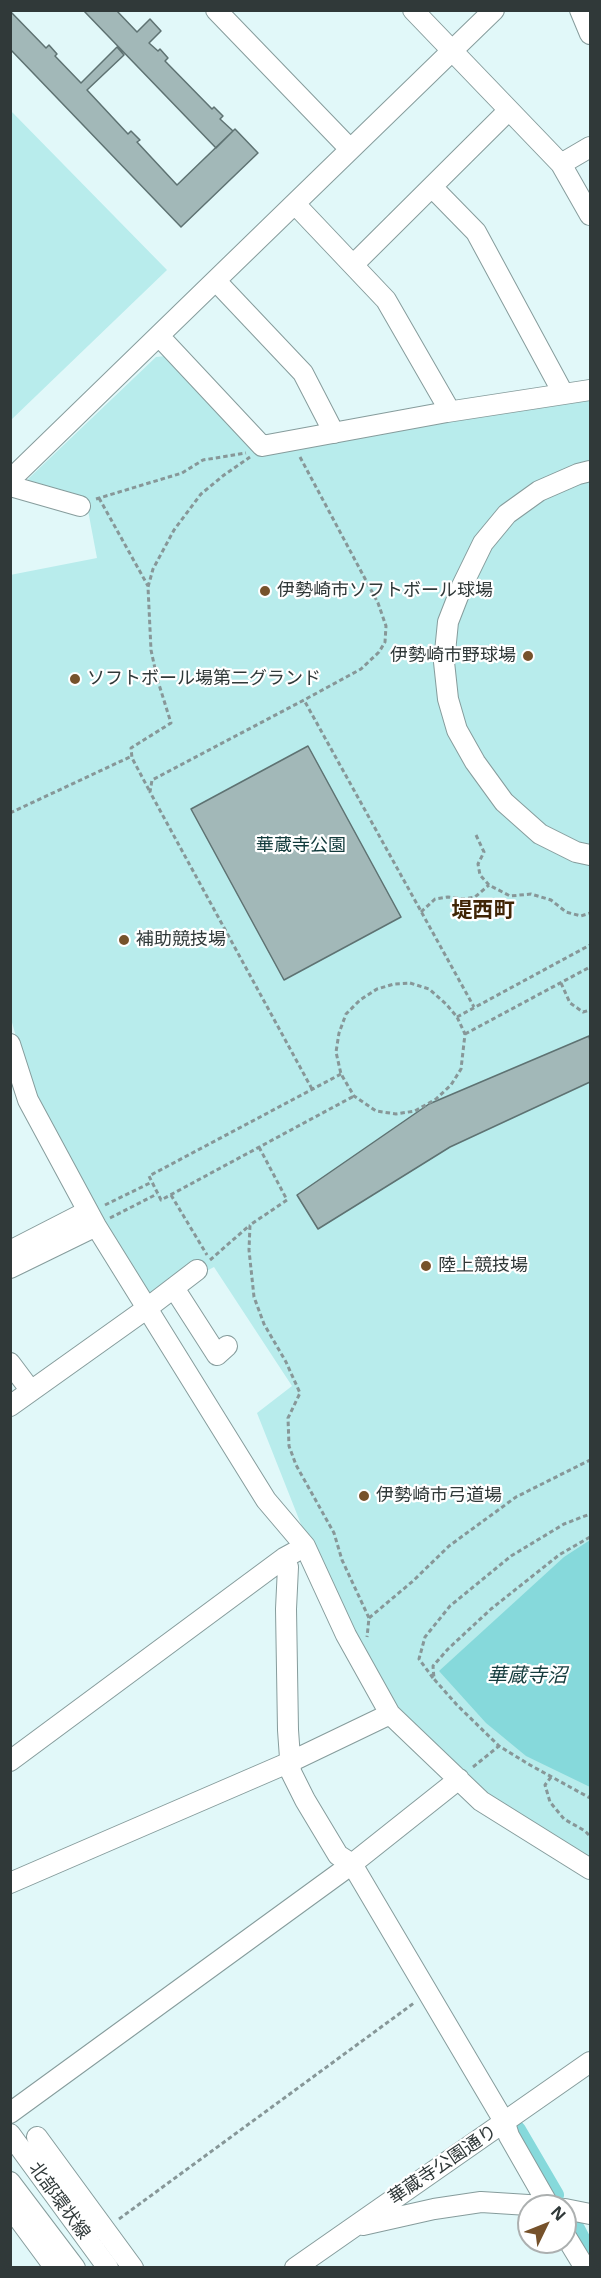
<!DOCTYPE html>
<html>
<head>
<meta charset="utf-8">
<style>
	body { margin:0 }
	#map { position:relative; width:601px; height:2278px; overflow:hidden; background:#e1f8f9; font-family:"Noto Sans",sans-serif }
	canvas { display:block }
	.frame { position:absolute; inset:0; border:12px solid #303939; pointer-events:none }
	.north { position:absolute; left:517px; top:2194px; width:60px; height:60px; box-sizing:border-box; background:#fff; border:2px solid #acb0b0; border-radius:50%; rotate:47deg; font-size:16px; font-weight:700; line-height:24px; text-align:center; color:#303939 }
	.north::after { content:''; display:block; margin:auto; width:21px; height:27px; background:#76522b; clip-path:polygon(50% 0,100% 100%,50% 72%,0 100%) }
</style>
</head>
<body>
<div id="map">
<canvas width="601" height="2278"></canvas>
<div class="frame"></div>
<div class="north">N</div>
</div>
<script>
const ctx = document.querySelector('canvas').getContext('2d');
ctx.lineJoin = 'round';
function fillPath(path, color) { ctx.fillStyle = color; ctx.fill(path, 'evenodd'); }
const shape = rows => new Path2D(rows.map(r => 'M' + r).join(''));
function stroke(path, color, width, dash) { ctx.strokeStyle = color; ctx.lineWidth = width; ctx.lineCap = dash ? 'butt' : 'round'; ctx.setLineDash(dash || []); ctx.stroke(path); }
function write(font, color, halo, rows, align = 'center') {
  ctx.font = font + ' "Noto Sans","Noto Sans JP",sans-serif'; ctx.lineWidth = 4.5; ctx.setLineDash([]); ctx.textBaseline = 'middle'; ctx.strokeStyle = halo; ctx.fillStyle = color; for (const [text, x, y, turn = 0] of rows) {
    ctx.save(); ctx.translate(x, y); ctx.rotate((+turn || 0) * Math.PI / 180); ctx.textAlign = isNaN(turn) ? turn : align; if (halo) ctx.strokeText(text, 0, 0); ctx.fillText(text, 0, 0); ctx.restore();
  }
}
const green = shape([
	[11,111,167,270,11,420],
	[166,356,261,454,519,404,590,399,590,1860,494,1802,388,1702,308,1542,257,1413,292,1386,214,1267,150,1301,87,1196,30,1088,10,1015,10,575,97,558,87,505,29,485,28,479,156,357]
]);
const water = shape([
	[590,1540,590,1787,526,1756,486,1723,439,1671,564,1557]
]);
const canal = shape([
	[517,2130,555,2195],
	[576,2229,590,2256]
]);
const building = shape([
	[83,10,116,10,137,32,150,19,161,31,149,43,158,51,160,49,168,58,165,61,212,109,214,107,223,116,220,119,233,131,216,148,83,10],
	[10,11,46,48,49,45,57,54,55,56,81,83,117,47,124,55,87,90,128,134,131,131,140,140,137,142,177,185,235,129,258,153,181,227,10,49,10,11],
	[308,746,401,917,284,980,191,809,308,746],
	[589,1036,590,1041,590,1082,450,1147,318,1229,297,1195,429,1104,589,1036]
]);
const path = shape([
	[300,457,378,603,386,626,385,642,379,652,361,669,304,700],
	[99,498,148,586],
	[96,499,182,473,203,460,246,453],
	[149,790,132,758,131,748,171,723,157,678,151,650,148,587,153,569,174,530,201,494,224,475,250,457],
	[10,813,132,756],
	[476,835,484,852,478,864,480,875,489,885,510,896,531,894,551,900,566,912,581,916,590,913],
	[421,912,435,899,448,897,463,899,475,897,489,885],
	[410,983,429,989,446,1004,457,1017,465,1034,461,1069,451,1085,436,1099,415,1111,396,1114,376,1111,354,1096,341,1074,336,1052,339,1033,346,1014,360,1000,377,989,394,984,410,983],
	[561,983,570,1003,583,1012,590,1010],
	[457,1017,590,945],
	[465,1034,590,967],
	[341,1074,149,1176,161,1200,354,1096],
	[312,1089,150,792,152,780,304,700,474,1007],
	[259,1147,287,1200,250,1225,249,1250,254,1297,264,1324,286,1362,300,1393,288,1418,289,1446,296,1465,334,1533,342,1560,369,1618,367,1637],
	[171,1195,207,1255],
	[105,1205,152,1182],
	[110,1218,157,1194],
	[210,1260,250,1225],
	[590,1537,559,1555,491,1609,448,1649,433,1666,434,1679,457,1705,499,1746,530,1765,590,1798],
	[369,1618,413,1581,449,1546,516,1497,590,1460],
	[433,1678,419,1659,425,1637,450,1606,511,1556,564,1524,590,1514],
	[473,1767,499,1746],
	[551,1777,545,1785,550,1802,564,1819,585,1831,590,1836],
	[119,2219,414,2003]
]);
const minor = shape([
	[216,10,350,149],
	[413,10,561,164,590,215],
	[580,10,590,34],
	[561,164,590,147],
	[432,187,476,232,563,393],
	[295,204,386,300,447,406,447,412],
	[354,264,509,110],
	[216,281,303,373,334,433],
	[159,336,262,446,447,412,590,390],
	[590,471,578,474,539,491,507,514,483,543,462,586,448,622,444,662,448,699,457,730,475,762,504,802,540,834,576,852,590,855],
	[10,480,494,10],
	[10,486,80,506],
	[10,1044,28,1100,96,1226,266,1500,305,1546,346,1635,390,1714,481,1801,590,1869],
	[10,1251,88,1211],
	[10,1268,96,1226],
	[174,1288,217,1355,227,1346],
	[10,1363,31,1391],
	[10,1406,146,1309,197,1270],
	[284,1558,288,1567,286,1609,288,1730,291,1772,305,1800,338,1855,352,1864,505,2123,509,2136,549,2206],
	[10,1761,284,1558,295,1552],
	[10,1883,290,1762,390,1714],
	[10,2113,352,1864,459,1779],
	[10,2134,108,2268],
	[37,2137,133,2268],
	[10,2182,75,2268],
	[10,2207,55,2268],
	[565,2209,590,2214],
	[363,2225,434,2209,481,2202,544,2206],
	[565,2235,585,2268],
	[295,2268,590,2062]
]);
const markers = [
	[265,591,6,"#76522b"],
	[528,656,6,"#76522b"],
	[75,679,6,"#76522b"],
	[124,940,6,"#76522b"],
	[426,1266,6,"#76522b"],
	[364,1496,6,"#76522b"]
];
const poiNames = [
	["伊勢崎市ソフトボール球場",277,591],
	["伊勢崎市野球場",516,656,"right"],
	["ソフトボール場第二グランド",87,679],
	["補助競技場",136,940],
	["陸上競技場",438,1266],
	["伊勢崎市弓道場",376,1496]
];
const parkNames = [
	["華蔵寺公園",301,846]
];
const streetNames = [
	["華蔵寺公園通り",443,2165,-34],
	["北部環状線",59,2201,54]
];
const waterNames = [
	["華蔵寺沼",527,1676]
];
const quarterNames = [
	["堤西町",483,911]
];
fillPath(green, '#b8ecec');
fillPath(water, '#86d9db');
stroke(canal, '#86d9db', 18);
fillPath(building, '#a2b8b8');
stroke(building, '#5e7272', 1.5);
stroke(minor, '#869c9c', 22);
stroke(path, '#879798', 3, [4.5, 3]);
stroke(minor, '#fff', 20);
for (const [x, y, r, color] of markers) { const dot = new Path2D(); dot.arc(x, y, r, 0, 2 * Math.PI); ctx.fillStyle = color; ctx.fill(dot); stroke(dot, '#fff', 2); }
write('18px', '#303939', '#fff', poiNames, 'left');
write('18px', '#113a3b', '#fff', parkNames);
write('18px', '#303939', '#fff', streetNames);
write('italic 20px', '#153d3e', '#fff', waterNames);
write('bold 21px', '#402505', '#fff', quarterNames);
</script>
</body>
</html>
